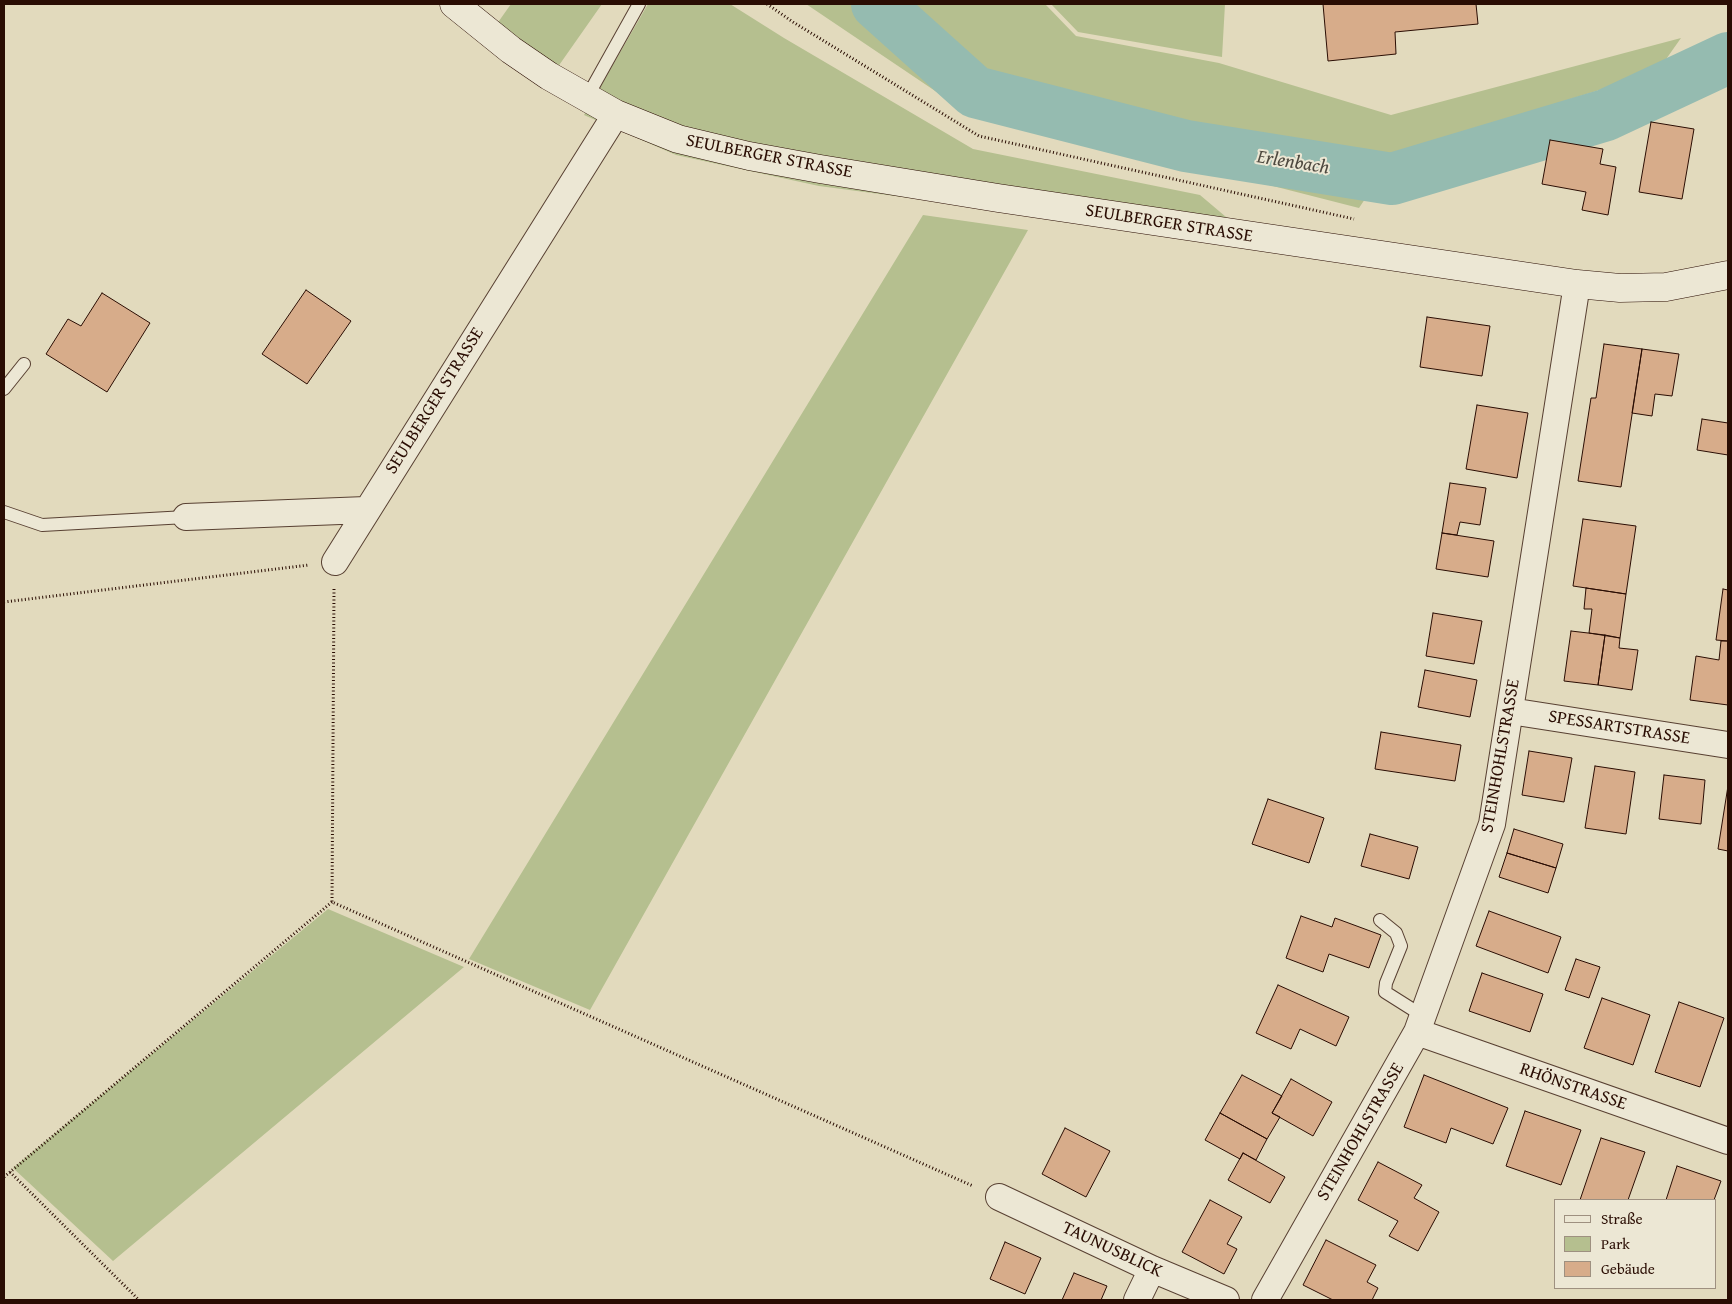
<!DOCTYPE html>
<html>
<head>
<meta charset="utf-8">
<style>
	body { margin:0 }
	#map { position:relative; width:1732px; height:1304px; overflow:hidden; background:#e2dabd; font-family:"Gentium Book Plus",serif }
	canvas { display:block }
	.frame { position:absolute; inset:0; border:5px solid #2a0d03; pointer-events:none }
	.legend { position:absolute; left:1554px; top:1199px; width:162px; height:90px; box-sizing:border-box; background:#ece7d4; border:1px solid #9e9080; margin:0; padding:6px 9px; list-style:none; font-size:15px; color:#2a0d03 }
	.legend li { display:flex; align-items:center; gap:10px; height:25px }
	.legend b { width:25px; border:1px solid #9e9080 }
</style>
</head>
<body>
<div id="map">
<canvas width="1732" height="1304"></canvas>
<div class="frame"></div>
<ul class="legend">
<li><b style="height:6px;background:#ece7d4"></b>Straße</li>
<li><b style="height:14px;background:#b5bf8f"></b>Park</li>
<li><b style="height:14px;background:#d7ac8a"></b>Gebäude</li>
</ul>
</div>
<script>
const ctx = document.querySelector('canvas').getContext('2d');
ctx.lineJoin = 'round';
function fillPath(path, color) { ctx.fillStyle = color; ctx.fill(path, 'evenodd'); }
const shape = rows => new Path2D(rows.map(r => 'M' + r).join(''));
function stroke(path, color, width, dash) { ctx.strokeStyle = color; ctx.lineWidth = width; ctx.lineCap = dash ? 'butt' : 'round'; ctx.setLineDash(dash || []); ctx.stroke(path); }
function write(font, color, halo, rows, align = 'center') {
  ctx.font = font + ' "Gentium Book Plus",serif'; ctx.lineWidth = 4; ctx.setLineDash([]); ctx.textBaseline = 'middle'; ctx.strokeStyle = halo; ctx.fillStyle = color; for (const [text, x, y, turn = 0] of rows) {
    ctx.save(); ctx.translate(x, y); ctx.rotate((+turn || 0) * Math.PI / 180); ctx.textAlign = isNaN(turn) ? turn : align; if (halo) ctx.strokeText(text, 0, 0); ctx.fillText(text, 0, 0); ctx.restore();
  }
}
const green = shape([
	[511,4,602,4,555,71,494,28],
	[648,4,730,4,784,38,973,149,1200,195,1258,244,819,186,676,155,584,115],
	[806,4,1045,4,1076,36,1219,63,1391,115,1681,38,1657,72,1395,154,1359,208,956,105],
	[1051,4,1225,4,1222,57,1078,32],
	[923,215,1028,230,590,1010,469,959],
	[328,909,464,967,113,1261,13,1168]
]);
const river = shape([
	[877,4,975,92,1186,146,1392,179,1606,115,1728,58]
]);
const building = shape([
	[1323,4,1476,4,1478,24,1395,32,1396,54,1328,61,1323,4],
	[1651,122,1694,129,1682,199,1639,192,1651,122],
	[1550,140,1603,149,1600,164,1616,167,1608,215,1582,210,1586,192,1542,184,1550,140],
	[306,290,351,321,307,384,262,354,306,290],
	[102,293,150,323,107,392,46,354,68,319,81,326,102,293],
	[1427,317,1490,326,1482,376,1420,367,1427,317],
	[1604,344,1642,349,1621,487,1578,481,1591,398,1596,398,1604,344],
	[1642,349,1679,354,1672,396,1655,394,1652,416,1632,413,1642,349],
	[1477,405,1528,413,1517,478,1466,469,1477,405],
	[1702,419,1728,423,1728,455,1697,450,1702,419],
	[1450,483,1486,488,1480,525,1460,522,1457,535,1442,533,1450,483],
	[1583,519,1636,526,1626,594,1573,586,1583,519],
	[1442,533,1494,541,1488,577,1436,569,1442,533],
	[1586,588,1626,594,1620,638,1589,633,1592,609,1584,609,1586,588],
	[1723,589,1728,590,1728,641,1716,640,1723,589],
	[1433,613,1482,621,1474,664,1426,656,1433,613],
	[1571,631,1605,635,1598,685,1564,681,1571,631],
	[1605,635,1620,638,1619,648,1638,650,1632,690,1598,685,1605,635],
	[1721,641,1728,641,1728,705,1690,700,1696,656,1719,660,1721,641],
	[1425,670,1477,680,1470,717,1418,707,1425,670],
	[1381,732,1461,745,1455,781,1375,769,1381,732],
	[1529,751,1572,758,1564,802,1522,795,1529,751],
	[1595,766,1635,772,1626,834,1585,828,1595,766],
	[1664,775,1705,780,1701,824,1659,819,1664,775],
	[1728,786,1728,851,1718,849,1728,786],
	[1268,799,1324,818,1309,863,1252,844,1268,799],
	[1514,829,1563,844,1556,868,1507,853,1514,829],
	[1370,834,1418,847,1409,879,1361,866,1370,834],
	[1507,853,1556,868,1548,893,1499,877,1507,853],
	[1489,911,1561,937,1548,973,1476,946,1489,911],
	[1301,916,1332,927,1335,918,1381,935,1369,968,1329,954,1323,972,1286,958,1301,916],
	[1576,959,1600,967,1589,998,1565,990,1576,959],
	[1482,973,1543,994,1530,1032,1469,1011,1482,973],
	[1278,985,1349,1017,1336,1046,1300,1029,1291,1049,1256,1033,1278,985],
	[1602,998,1650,1015,1633,1065,1584,1048,1602,998],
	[1679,1002,1724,1018,1700,1087,1655,1072,1679,1002],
	[1242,1075,1282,1096,1272,1113,1280,1117,1267,1139,1220,1113,1242,1075],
	[1424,1075,1508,1108,1493,1144,1451,1128,1446,1143,1404,1127,1424,1075],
	[1291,1079,1332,1102,1313,1136,1272,1113,1291,1079],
	[1525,1111,1581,1130,1561,1185,1506,1166,1525,1111],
	[1220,1113,1267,1139,1256,1160,1243,1153,1240,1159,1205,1140,1220,1113],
	[1065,1128,1110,1151,1086,1197,1042,1174,1065,1128],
	[1601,1138,1645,1152,1628,1200,1580,1200,1601,1138],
	[1243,1153,1285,1177,1270,1203,1228,1180,1243,1153],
	[1378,1162,1422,1185,1414,1198,1439,1212,1418,1251,1389,1236,1398,1221,1358,1200,1378,1162],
	[1677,1166,1721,1181,1714,1200,1666,1200,1677,1166],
	[1210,1200,1242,1217,1227,1244,1237,1249,1224,1274,1182,1252,1210,1200],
	[1326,1240,1376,1265,1367,1282,1378,1288,1372,1300,1333,1300,1303,1285,1326,1240],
	[1005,1242,1041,1258,1025,1294,990,1279,1005,1242],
	[1074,1273,1107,1286,1101,1300,1062,1300,1074,1273]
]);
const path = shape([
	[767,4,793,22,979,136,1354,219],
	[334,589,332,902,973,1186],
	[4,602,309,565],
	[10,1172,139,1300],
	[4,1177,332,902]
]);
const lane = shape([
	[586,99,639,4],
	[4,389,24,364],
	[4,512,42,525,186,517],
	[1380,920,1396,933,1401,946,1386,983,1385,992,1423,1016]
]);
const street = shape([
	[186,517,366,510],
	[335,562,616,114],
	[1510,711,1728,745],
	[1417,1032,1728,1141],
	[999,1197,1152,1269,1226,1300],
	[1137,1300,1152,1269],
	[1265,1300,1417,1032,1492,824,1577,284]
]);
const secondary = shape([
	[454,4,511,50,549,76,616,114,678,139,749,156,820,169,998,198,1577,284,1620,288,1666,287,1728,275]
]);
const streetNames = [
	["SEULBERGER STRASSE",769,157,11],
	["SEULBERGER STRASSE",1169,224,9],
	["SEULBERGER STRASSE",435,401,-58],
	["SPESSARTSTRASSE",1619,728,9],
	["STEINHOHLSTRASSE",1501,756,-80],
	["RHÖNSTRASSE",1573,1087,19],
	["STEINHOHLSTRASSE",1361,1132,-60],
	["TAUNUSBLICK",1112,1250,25]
];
const waterNames = [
	["Erlenbach",1293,163,9]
];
fillPath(green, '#b5bf8f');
stroke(river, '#95bbb0', 52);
fillPath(building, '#d7ac8a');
stroke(building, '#2a0d03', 1);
stroke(lane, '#584032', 14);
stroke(street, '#584032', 28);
stroke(secondary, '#2a0d03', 29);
stroke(path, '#2a0d03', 3, [1, 2.5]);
stroke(lane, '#ece7d4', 12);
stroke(street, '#ece7d4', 26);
stroke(secondary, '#ece7d4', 28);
write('18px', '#2a0d03', '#ece7d4', streetNames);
write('italic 19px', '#4f4a40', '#ece7d4', waterNames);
</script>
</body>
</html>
